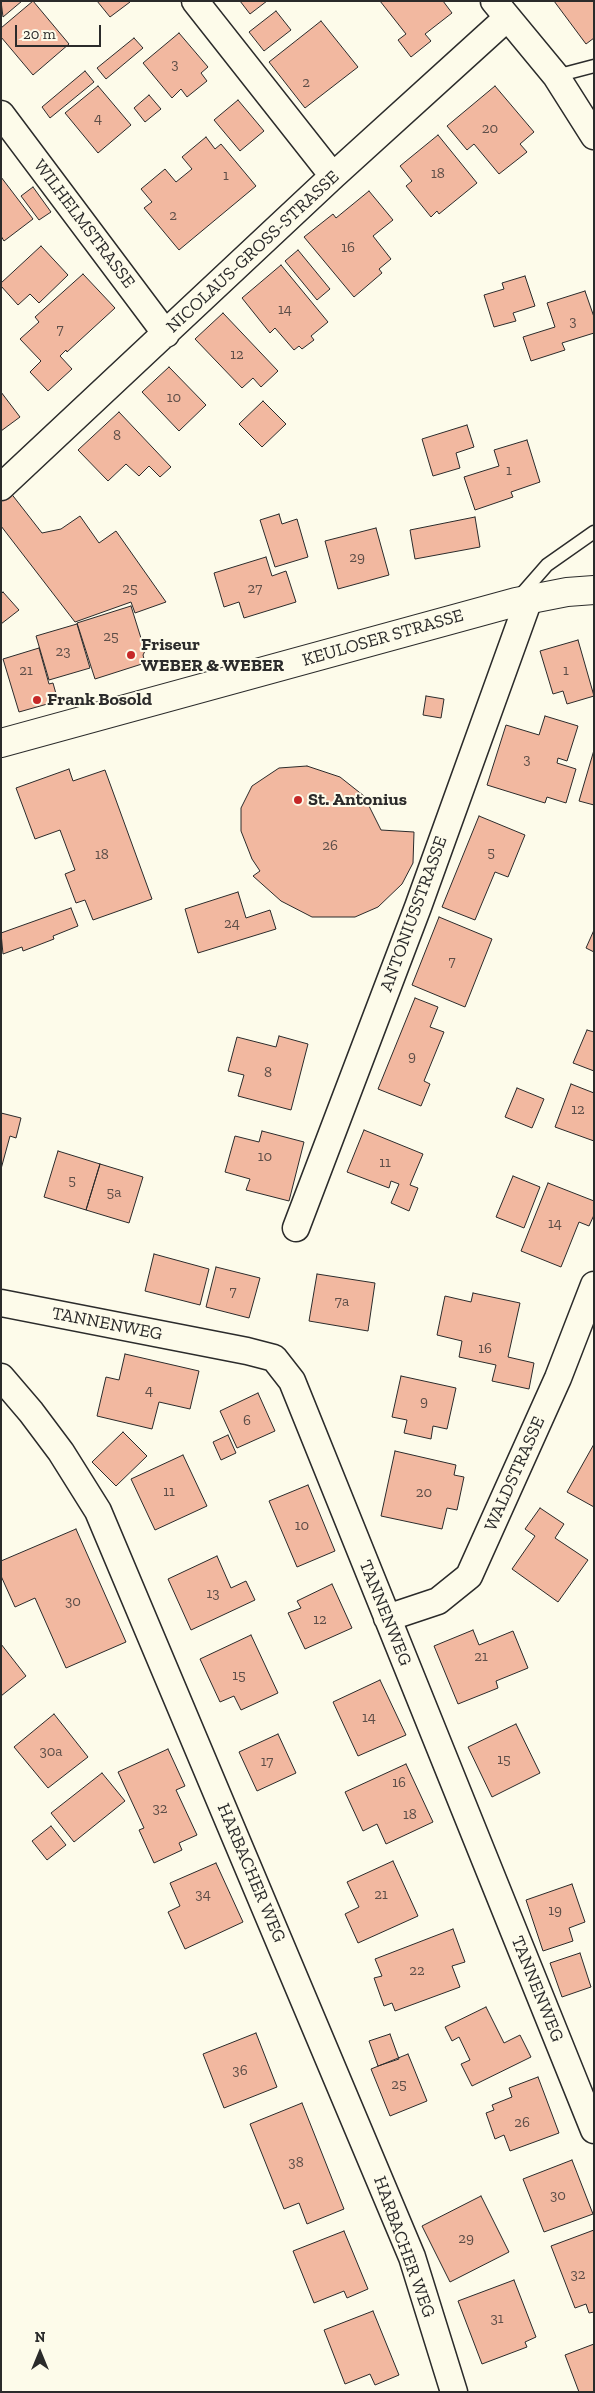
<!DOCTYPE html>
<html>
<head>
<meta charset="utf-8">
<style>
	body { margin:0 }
	#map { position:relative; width:595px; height:2393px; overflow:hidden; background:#fdfbea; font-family:"Zilla Slab",serif }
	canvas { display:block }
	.frame { position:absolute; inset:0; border:2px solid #2b2b2b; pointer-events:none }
	.north { position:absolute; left:15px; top:2328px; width:50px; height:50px; -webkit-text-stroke:4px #fdfbea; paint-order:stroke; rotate:0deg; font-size:14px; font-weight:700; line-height:20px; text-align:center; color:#2b2b2b }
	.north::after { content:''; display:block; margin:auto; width:18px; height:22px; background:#2b2b2b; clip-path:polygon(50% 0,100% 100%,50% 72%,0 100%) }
	.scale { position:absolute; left:15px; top:25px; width:86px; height:22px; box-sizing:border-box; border:2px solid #2b2b2b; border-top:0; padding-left:6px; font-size:15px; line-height:18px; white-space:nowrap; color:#2b2b2b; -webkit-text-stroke:4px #fdfbea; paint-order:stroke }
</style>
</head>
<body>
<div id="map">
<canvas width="595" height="2393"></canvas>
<div class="frame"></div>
<div class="north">N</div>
<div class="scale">20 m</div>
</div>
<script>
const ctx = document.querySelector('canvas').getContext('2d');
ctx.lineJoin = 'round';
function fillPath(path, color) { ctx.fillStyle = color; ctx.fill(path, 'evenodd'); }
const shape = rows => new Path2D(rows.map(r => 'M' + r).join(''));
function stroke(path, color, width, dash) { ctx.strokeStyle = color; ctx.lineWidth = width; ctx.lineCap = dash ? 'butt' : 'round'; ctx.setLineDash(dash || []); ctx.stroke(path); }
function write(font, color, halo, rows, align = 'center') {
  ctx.font = font + ' "Zilla Slab",serif'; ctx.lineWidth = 4; ctx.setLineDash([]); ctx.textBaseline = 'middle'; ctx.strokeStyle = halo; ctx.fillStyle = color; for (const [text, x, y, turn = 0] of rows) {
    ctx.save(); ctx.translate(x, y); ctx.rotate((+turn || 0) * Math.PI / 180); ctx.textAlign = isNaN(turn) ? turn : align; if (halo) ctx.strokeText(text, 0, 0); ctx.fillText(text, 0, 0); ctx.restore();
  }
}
const building = shape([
	[1,1,22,1,3,17,1,1],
	[33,1,69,44,33,75,1,37,1,28,33,1],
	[97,1,129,1,130,2,110,17,97,1],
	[240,1,267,1,250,14,240,1],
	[380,1,443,1,452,13,425,34,431,41,411,57,398,40,406,34,380,1],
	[554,1,594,1,594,38,586,44,554,1],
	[276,11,291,30,264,51,249,32,276,11],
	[321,21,358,67,305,108,269,62,321,21],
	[179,33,208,67,201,73,207,81,187,97,181,89,172,98,143,63,179,33],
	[134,38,143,48,106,79,97,68,134,38],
	[85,71,94,82,50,118,42,107,85,71],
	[98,86,131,125,98,153,65,113,98,86],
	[495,86,534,132,520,144,527,152,499,174,474,144,467,150,447,126,495,86],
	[149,95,161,109,145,122,134,108,149,95],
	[238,100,264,131,240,151,214,120,238,100],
	[438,135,477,183,439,214,437,211,431,217,406,186,412,181,400,166,438,135],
	[206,137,215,149,221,144,256,186,179,250,144,208,152,202,141,189,165,169,176,182,192,169,182,157,206,137],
	[1,177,33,219,4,241,1,236,1,177],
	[33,187,51,212,39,220,21,196,33,187],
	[369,191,393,220,373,236,391,259,379,269,382,273,354,297,304,237,333,214,336,218,369,191],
	[41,246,68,275,39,303,30,294,18,305,1,286,1,283,41,246],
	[298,250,330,289,317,300,285,261,298,250],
	[281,265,328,322,311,336,314,340,302,349,299,346,294,350,275,328,270,333,242,298,281,265],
	[83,274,115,308,67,352,66,350,60,356,72,369,48,391,30,372,41,361,20,339,39,322,35,317,83,274],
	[525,276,535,306,513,313,516,321,494,327,484,295,504,289,502,283,525,276],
	[585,291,594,317,594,333,562,343,565,350,531,361,523,337,555,327,547,303,585,291],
	[223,313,278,371,261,387,253,378,242,388,195,339,223,313],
	[169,367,206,405,179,431,142,392,169,367],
	[1,392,20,417,1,431,1,392],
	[263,401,286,424,262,447,239,424,263,401],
	[119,412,171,467,160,477,149,466,139,476,126,464,108,481,78,450,119,412],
	[467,425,474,447,456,453,460,468,433,476,422,439,467,425],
	[527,440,540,482,511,492,513,497,475,510,464,477,499,466,494,450,527,440],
	[10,492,42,533,61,529,80,516,99,543,116,531,166,602,135,613,131,602,75,622,1,526,1,499,10,492],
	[279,514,282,524,297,519,308,557,275,567,260,520,279,514],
	[475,517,480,547,415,559,410,530,475,517],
	[376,528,389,575,338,589,325,541,376,528],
	[266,557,272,576,286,571,296,602,244,618,239,602,224,607,214,573,266,557],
	[3,592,19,610,1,624,1,594,3,592],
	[131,606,145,651,143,655,145,663,95,679,77,623,131,606],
	[77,624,90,668,49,680,36,636,77,624],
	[578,640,594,696,567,704,563,691,553,694,540,651,578,640],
	[39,648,49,684,53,683,58,701,19,712,3,659,39,648],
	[426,696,444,699,441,718,423,715,426,696],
	[545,716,578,726,567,761,558,758,557,763,576,769,566,803,547,797,545,803,487,785,506,725,539,735,545,716],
	[594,750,594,805,579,801,594,750],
	[307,766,340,777,364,796,381,830,414,832,413,863,402,884,378,907,355,917,312,917,281,901,253,876,260,871,252,859,241,831,241,808,252,786,279,768,307,766],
	[69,769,73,781,105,770,152,899,93,920,85,900,76,903,65,874,75,870,60,830,35,839,16,788,69,769],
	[479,816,525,835,508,877,495,872,475,920,442,907,479,816],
	[238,892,246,918,270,910,276,929,198,953,185,909,238,892],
	[71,908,78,926,53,936,54,939,23,951,22,947,3,954,1,933,71,908],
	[439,917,492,939,465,1007,412,985,439,917],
	[594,930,594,952,586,948,594,930],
	[415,998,438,1007,430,1027,444,1032,424,1081,430,1084,421,1106,378,1089,415,998],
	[587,1030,594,1032,594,1071,573,1063,587,1030],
	[279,1036,308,1044,291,1110,238,1096,244,1075,228,1071,237,1037,276,1047,279,1036],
	[571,1084,594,1093,594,1141,555,1127,571,1084],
	[517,1088,544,1099,532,1128,505,1117,517,1088],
	[1,1113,21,1118,16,1138,10,1136,1,1169,1,1113],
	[364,1130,423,1154,410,1185,418,1188,409,1211,391,1203,399,1184,391,1181,389,1188,347,1172,364,1130],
	[262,1131,304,1142,289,1201,246,1190,250,1179,225,1172,235,1136,259,1142,262,1131],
	[58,1151,100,1164,86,1210,44,1197,58,1151],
	[100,1164,143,1177,129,1223,86,1210,100,1164],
	[513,1176,540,1187,524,1228,496,1217,513,1176],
	[548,1183,594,1201,594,1215,589,1226,579,1222,561,1267,521,1251,548,1183],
	[154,1254,209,1269,200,1305,145,1291,154,1254],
	[216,1267,260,1278,249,1318,206,1307,216,1267],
	[317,1274,375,1283,368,1331,309,1321,317,1274],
	[473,1293,520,1303,508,1357,534,1363,529,1389,492,1381,496,1365,459,1357,462,1341,437,1335,445,1296,471,1302,473,1293],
	[125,1354,199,1371,190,1409,159,1402,152,1429,97,1416,106,1377,119,1380,125,1354],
	[401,1376,456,1388,447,1429,433,1426,431,1439,404,1433,407,1420,392,1417,401,1376],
	[258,1393,275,1431,237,1448,220,1411,258,1393],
	[123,1432,147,1456,116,1486,92,1462,123,1432],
	[228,1435,236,1453,221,1460,213,1442,228,1435],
	[594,1444,594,1507,567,1492,594,1444],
	[395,1451,456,1465,454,1475,464,1477,457,1510,447,1508,442,1529,381,1516,395,1451],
	[183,1455,207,1506,155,1530,131,1479,183,1455],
	[308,1485,335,1551,297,1567,269,1501,308,1485],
	[540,1508,564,1524,555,1538,588,1560,558,1602,512,1569,535,1536,525,1529,540,1508],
	[76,1529,126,1642,66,1668,35,1598,15,1607,1,1576,1,1561,76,1529],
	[217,1556,231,1588,246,1581,255,1600,191,1630,168,1579,217,1556],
	[332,1584,352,1628,305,1649,288,1613,301,1608,297,1601,332,1584],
	[473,1630,479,1645,513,1631,528,1668,496,1681,498,1688,458,1704,434,1646,473,1630],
	[251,1635,278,1693,241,1710,234,1696,220,1702,200,1659,251,1635],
	[1,1644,26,1676,1,1696,1,1644],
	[380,1680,406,1735,358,1756,333,1702,380,1680],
	[54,1714,88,1757,48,1788,14,1747,54,1714],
	[516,1724,540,1773,492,1797,468,1747,516,1724],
	[278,1734,296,1773,257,1791,239,1752,278,1734],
	[168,1749,185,1786,176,1790,197,1835,179,1843,182,1850,154,1863,139,1830,144,1828,118,1772,168,1749],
	[406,1764,433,1822,386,1844,377,1824,363,1831,345,1792,406,1764],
	[102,1773,125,1801,74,1842,51,1813,102,1773],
	[51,1826,66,1845,47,1860,32,1841,51,1826],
	[393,1861,418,1916,358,1943,345,1914,359,1907,347,1882,393,1861],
	[216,1863,243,1922,185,1949,168,1912,180,1906,170,1883,216,1863],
	[572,1884,585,1922,569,1928,573,1941,543,1951,526,1900,572,1884],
	[453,1929,465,1962,452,1966,460,1987,395,2011,392,2003,384,2006,374,1978,382,1976,375,1959,453,1929],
	[580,1953,591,1987,562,1997,550,1963,580,1953],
	[486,2007,504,2043,520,2035,531,2057,472,2086,461,2064,470,2060,459,2037,452,2041,445,2027,486,2007],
	[256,2033,277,2087,224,2108,203,2054,256,2033],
	[390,2034,399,2059,378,2066,369,2041,390,2034],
	[408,2054,427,2101,390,2116,371,2069,408,2054],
	[538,2077,559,2133,510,2151,504,2135,495,2139,486,2113,494,2110,492,2105,512,2097,509,2088,538,2077],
	[302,2103,344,2209,307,2224,299,2203,284,2209,250,2124,302,2103],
	[572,2160,593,2214,544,2232,523,2179,572,2160],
	[481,2196,509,2252,450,2282,422,2226,481,2196],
	[594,2230,594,2312,589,2313,586,2304,575,2308,551,2246,594,2230],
	[344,2231,368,2289,347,2298,344,2291,314,2303,293,2251,344,2231],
	[514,2280,536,2337,525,2342,527,2347,482,2364,458,2301,514,2280],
	[373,2311,399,2375,375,2385,370,2374,345,2384,324,2330,373,2311],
	[594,2344,594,2392,579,2392,565,2355,594,2344]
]);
const service = shape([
	[556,76,594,66],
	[519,597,547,565,594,532]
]);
const minor = shape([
	[195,1,333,176],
	[494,1,556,76,594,136],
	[1,114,166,334],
	[1,487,333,176,507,18],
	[296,1228,418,907,529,599],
	[1,1303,247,1351,274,1358,292,1381,594,2130],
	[1,1377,31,1412,61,1452,98,1511,412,2257,454,2392],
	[387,1618,438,1601,469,1576,558,1378,594,1285]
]);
const tertiary = shape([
	[1,743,516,602,567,592,594,590]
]);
const markers = [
	[131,655,5,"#c62828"],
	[37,700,5,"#c62828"],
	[298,800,5,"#c62828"]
];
const numberNames = [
	["3",175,65],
	["2",306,83],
	["4",98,119],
	["20",490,129],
	["18",438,174],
	["1",226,176],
	["2",173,216],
	["16",348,248],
	["14",285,310],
	["3",573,322],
	["7",60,330],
	["12",237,355],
	["10",174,398],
	["8",117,436],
	["1",509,471],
	["29",357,558],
	["25",130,589],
	["27",255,589],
	["25",111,637],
	["23",63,652],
	["21",26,671],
	["1",566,671],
	["3",527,760],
	["26",330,846],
	["5",491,853],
	["18",102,855],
	["24",232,924],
	["7",452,962],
	["9",412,1057],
	["8",268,1073],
	["12",578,1110],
	["10",265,1157],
	["11",385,1163],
	["5",72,1181],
	["5a",114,1193],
	["14",555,1224],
	["7",233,1292],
	["7a",342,1302],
	["16",485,1349],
	["4",149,1391],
	["9",424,1402],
	["6",247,1421],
	["11",169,1492],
	["20",424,1493],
	["10",302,1526],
	["13",213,1594],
	["30",73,1602],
	["12",320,1620],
	["21",481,1657],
	["15",239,1676],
	["14",369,1718],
	["30a",51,1752],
	["15",504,1760],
	["17",267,1762],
	["16",399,1783],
	["32",160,1809],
	["18",410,1815],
	["34",203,1895],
	["21",381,1895],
	["19",555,1911],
	["22",417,1971],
	["36",240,2071],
	["25",399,2085],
	["26",522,2123],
	["38",296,2163],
	["30",558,2196],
	["29",466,2239],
	["32",578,2275],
	["31",497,2319]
];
const streetNames = [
	["WILHELMSTRASSE",84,224,53],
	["NICOLAUS-GROSS-STRASSE",253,252,-43],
	["KEULOSER STRASSE",383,638,-16],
	["ANTONIUSSTRASSE",414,914,-70],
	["TANNENWEG",107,1324,11],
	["WALDSTRASSE",515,1474,-66],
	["TANNENWEG",385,1613,68],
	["HARBACHER WEG",251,1873,67],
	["TANNENWEG",537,1989,68],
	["HARBACHER WEG",404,2247,70]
];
const poiNames = [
	["Friseur",141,645],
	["WEBER & WEBER",141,666],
	["Frank Bosold",47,700],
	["St. Antonius",308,800]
];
fillPath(building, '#f2b8a0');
stroke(building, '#2b2b2b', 1);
stroke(service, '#2b2b2b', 15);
stroke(minor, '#2b2b2b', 29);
stroke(tertiary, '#2b2b2b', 30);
stroke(service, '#fdfbea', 12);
stroke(minor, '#fdfbea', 26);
stroke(tertiary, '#fdfbea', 28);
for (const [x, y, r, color] of markers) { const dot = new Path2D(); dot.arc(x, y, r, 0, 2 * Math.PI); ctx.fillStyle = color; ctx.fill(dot); stroke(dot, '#fdfbea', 2); }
write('15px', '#5d4e48', null, numberNames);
write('18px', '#2b2b2b', '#fdfbea', streetNames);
write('bold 18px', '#2b2b2b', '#fdfbea', poiNames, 'left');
</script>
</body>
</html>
